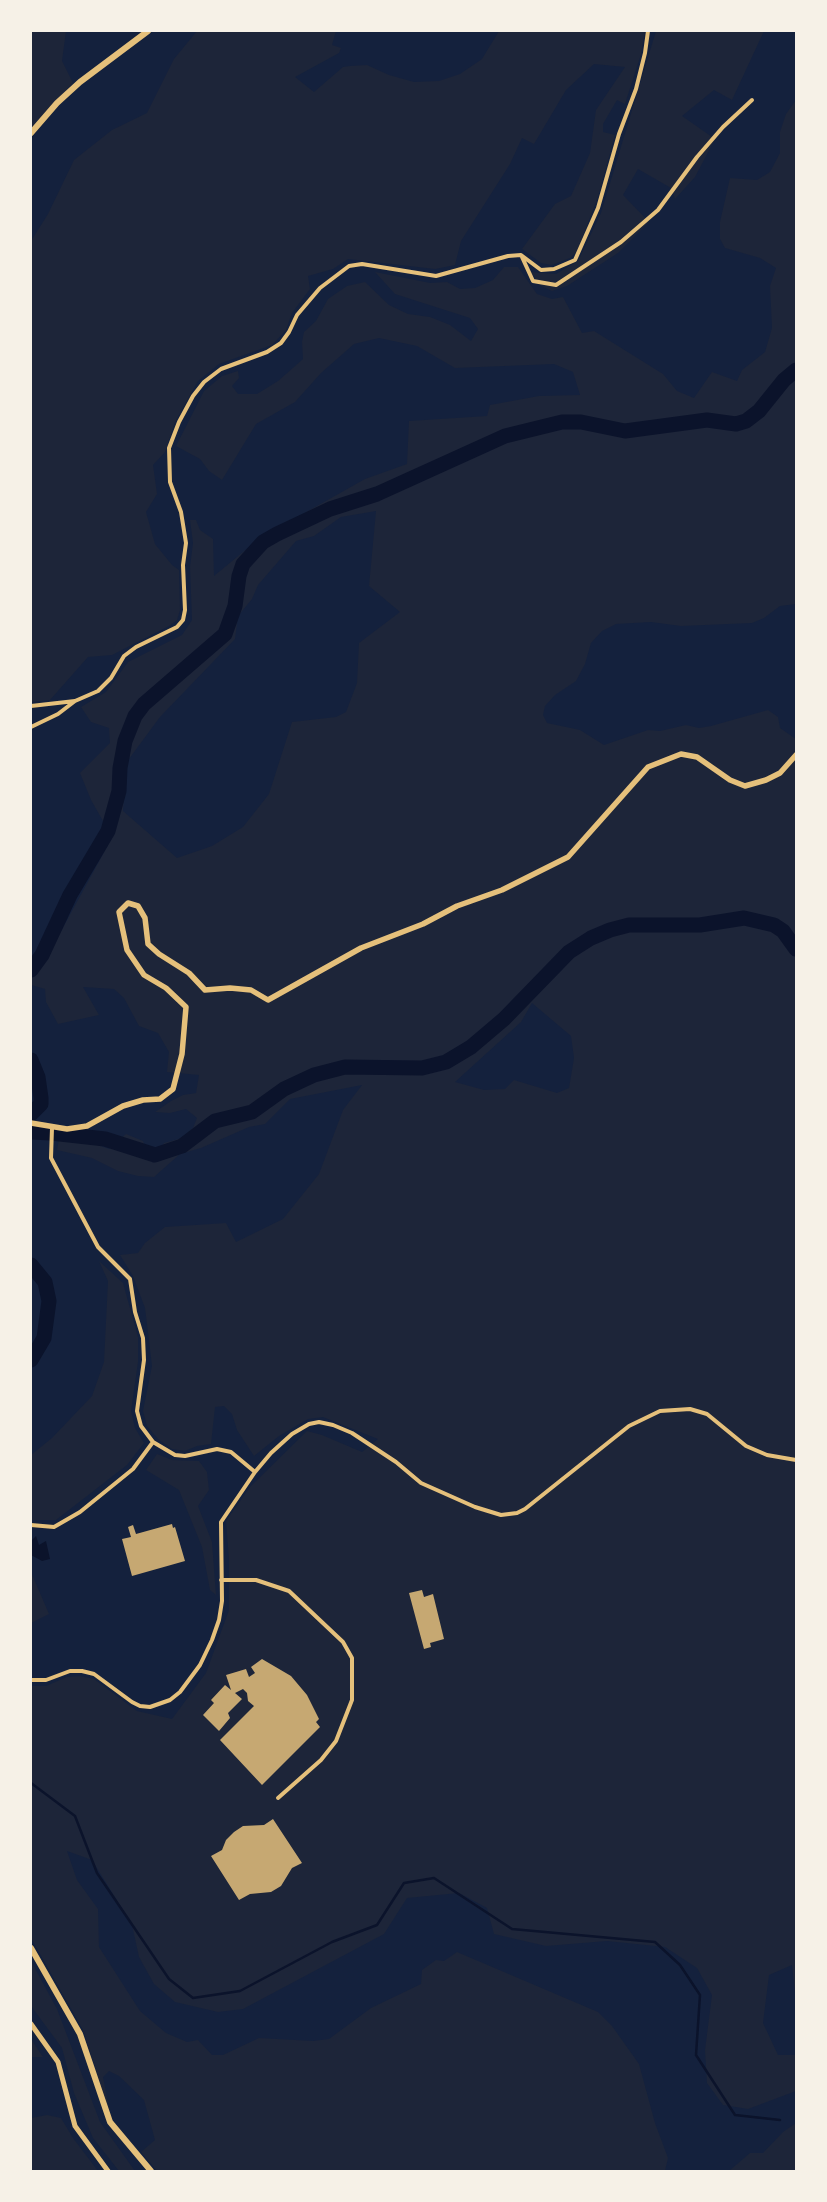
<!DOCTYPE html>
<html>
<head>
<meta charset="utf-8">
<style>
	body { margin:0 }
	#map { position:relative; width:827px; height:2202px; overflow:hidden; background:#14213d; font-family:"Source Sans 3",sans-serif }
	canvas { display:block }
	.frame { position:absolute; inset:0; border:32px solid #f6f1e7; pointer-events:none }
</style>
</head>
<body>
<div id="map">
<canvas width="827" height="2202"></canvas>
<div class="frame"></div>
</div>
<script>
const ctx = document.querySelector('canvas').getContext('2d');
ctx.lineJoin = 'round';
function fillPath(path, color) { ctx.fillStyle = color; ctx.fill(path, 'evenodd'); }
const shape = rows => new Path2D(rows.map(r => 'M' + r).join(''));
function stroke(path, color, width, dash) { ctx.strokeStyle = color; ctx.lineWidth = width; ctx.lineCap = dash ? 'butt' : 'round'; ctx.setLineDash(dash || []); ctx.stroke(path); }
const green = shape([
	[31,31,66,31,62,61,73,83,31,128],
	[197,31,336,31,332,45,341,48,339,53,295,77,314,92,343,67,350,66,367,65,389,75,414,82,439,81,460,74,482,59,499,31,645,31,641,54,625,104,617,100,603,124,603,132,615,135,598,197,577,251,570,258,552,265,541,263,522,249,555,204,571,196,590,153,596,110,625,67,594,64,566,90,534,144,522,138,510,164,461,241,455,265,435,269,348,259,333,269,308,276,310,289,292,313,286,330,272,345,219,364,198,381,175,422,165,452,153,465,157,494,146,512,155,544,172,565,179,570,180,610,177,620,169,626,112,655,88,657,50,700,31,702,31,241,48,214,74,160,112,130,147,113,174,59],
	[656,31,764,31,732,100,714,90,682,116,715,139,695,177,675,199,671,188,638,169,623,195,649,222,618,253,567,286,552,291,541,286,531,272,556,274,578,261,601,213],
	[796,100,796,604,780,606,764,618,752,623,681,626,651,622,616,624,602,631,591,643,585,664,576,681,555,695,545,706,543,715,547,723,580,730,604,745,648,730,660,731,686,725,699,728,711,726,768,710,778,717,780,728,796,739,796,2003,792,1965,769,1975,763,2023,778,2055,796,2055,796,2091,748,2109,723,2105,707,2083,705,2050,712,1995,697,1968,665,1947,607,1941,546,1946,494,1934,487,1908,459,1893,407,1898,384,1934,243,2009,218,2012,175,2002,154,1984,139,1957,132,1925,92,1860,67,1851,77,1880,98,1909,99,1947,140,2011,166,2033,187,2042,198,2040,212,2055,223,2055,259,2038,313,2041,329,2039,371,2008,421,1984,422,1970,436,1960,444,1961,457,1952,598,2012,612,2026,639,2064,655,2123,668,2158,665,2171,157,2171,141,2152,155,2140,144,2100,119,2076,109,2071,103,2077,110,2114,83,2030,31,1938,31,1686,46,1686,67,1677,80,1676,94,1679,137,1711,172,1719,206,1673,229,1610,229,1560,226,1521,250,1487,307,1431,322,1435,362,1452,378,1439,323,1417,308,1419,279,1436,254,1456,237,1430,232,1414,224,1406,215,1407,211,1444,197,1446,185,1451,172,1449,158,1439,147,1426,143,1411,152,1366,145,1308,133,1276,120,1255,138,1253,145,1243,165,1227,226,1223,236,1242,283,1219,319,1174,343,1110,362,1085,290,1099,265,1124,249,1127,201,1148,180,1154,154,1177,138,1176,118,1171,92,1158,57,1150,59,1140,98,1145,109,1149,126,1134,143,1141,153,1163,164,1143,182,1138,193,1128,197,1118,186,1109,170,1113,155,1112,171,1101,183,1095,196,1093,199,1075,167,1072,169,1052,158,1033,139,1026,124,998,114,989,83,987,99,1015,58,1024,46,1002,45,989,31,985,31,961,60,933,108,845,103,821,91,800,80,773,110,743,109,728,91,722,81,707,106,692,128,662,182,635,192,620,190,567,193,543,190,520,196,520,200,530,213,539,214,576,260,538,365,479,407,464,409,421,487,416,490,405,539,396,580,395,573,372,554,364,455,368,417,346,379,338,354,344,321,373,295,402,256,424,222,480,209,471,200,459,176,446,204,391,222,376,238,371,239,378,232,386,238,394,257,394,278,381,294,367,303,359,302,342,304,332,316,321,328,299,347,286,365,282,389,305,408,314,430,317,450,325,471,341,478,329,470,318,395,294,375,272,430,283,447,282,460,289,475,288,493,280,504,267,518,267,537,294,552,299,563,297,582,333,594,331,663,374,677,391,694,398,712,372,737,381,742,370,765,352,772,328,770,286,776,268,760,258,725,248,720,239,720,222,730,178,757,180,770,172,780,153,780,132,786,114],
	[376,511,369,586,400,612,359,643,357,683,346,712,336,717,292,722,269,794,243,827,212,846,177,858,123,811,126,763,160,717,235,639,238,616,252,599,258,585,296,541,314,536,341,517],
	[532,1003,571,1036,574,1058,569,1088,557,1093,514,1080,505,1089,484,1090,455,1082,521,1022],
	[99,1261,123,1283,138,1337,138,1362,131,1411,135,1428,144,1443,127,1465,56,1520,31,1520,31,1455,52,1438,92,1396,104,1362,108,1281],
	[157,1454,172,1460,199,1461,207,1472,209,1490,198,1506,212,1542,216,1595,210,1590,202,1547,179,1490,146,1470],
	[31,1572,49,1614,31,1623],
	[31,1961,57,2009,100,2122,135,2171,119,2171,93,2138,74,2093,62,2048,31,2006],
	[31,2039,43,2057,31,2057],
	[47,2115,61,2118,73,2138,98,2171,31,2171,31,2118],
	[796,2123,796,2171,729,2171,750,2153,763,2153,783,2132]
]);
const water = shape([
	[36,1536,39,1545,46,1541,50,1559,42,1561,31,1555,31,1541]
]);
const stream = shape([
	[31,1783,75,1816,97,1873,169,1979,193,1998,240,1991,332,1942,377,1925,404,1883,434,1878,512,1929,655,1942,680,1965,700,1995,696,2055,735,2115,780,2120]
]);
const river = shape([
	[31,970,42,955,70,895,108,831,119,791,120,768,125,741,135,716,144,704,225,634,235,606,239,576,243,564,263,542,277,534,330,509,377,494,505,436,562,422,581,422,625,431,707,420,736,424,746,421,759,411,784,380,796,370],
	[31,1060,38,1077,41,1098,41,1104,31,1114],
	[31,1132,51,1133,105,1139,155,1155,182,1146,215,1121,252,1112,284,1089,314,1075,345,1067,422,1068,446,1062,471,1047,504,1019,569,952,591,938,610,930,629,925,700,925,744,918,774,925,783,931,796,949],
	[31,1265,45,1282,49,1301,44,1338,31,1360]
]);
const building = shape([
	[172,1524,173,1528,175,1527,185,1561,132,1576,122,1539,131,1537,128,1527,133,1525,136,1534],
	[422,1590,424,1597,433,1594,444,1639,430,1643,431,1647,424,1649,409,1593],
	[262,1659,291,1676,307,1695,319,1719,316,1722,320,1727,262,1785,220,1740,254,1706,248,1701,247,1693,243,1689,235,1693,242,1699,228,1713,230,1718,219,1731,203,1715,214,1703,211,1700,225,1685,231,1690,226,1675,246,1669,249,1677,255,1673,251,1667],
	[273,1819,302,1863,292,1868,281,1886,271,1892,250,1894,239,1900,211,1856,222,1850,226,1840,234,1832,243,1826,264,1825]
]);
const minor = shape([
	[522,257,533,281,556,285,621,242,658,210,697,157,723,127,752,100],
	[31,706,75,701,98,691,111,678,124,656,136,647,177,627,183,620,185,610,183,565,186,543,181,512,170,482,169,448,179,422,193,396,204,382,221,369,267,352,281,343,289,332,297,315,320,288,349,266,362,264,436,276,508,256,521,255,541,270,554,269,575,260,598,208,619,134,636,89,645,53,648,31],
	[31,727,58,714,75,701],
	[52,1128,51,1158,98,1247,130,1279,135,1312,143,1338,144,1360,137,1411,141,1426,153,1442,175,1455,185,1456,217,1449,231,1452,255,1472],
	[31,1525,54,1527,80,1512,133,1469,153,1442],
	[221,1580,256,1580,289,1591,343,1642,352,1658,352,1700,336,1741,321,1760,278,1798],
	[31,1680,46,1680,70,1671,82,1671,94,1674,132,1702,140,1706,150,1707,170,1700,180,1692,200,1665,212,1640,219,1620,222,1601,221,1522,255,1472,271,1453,292,1434,309,1424,319,1422,333,1425,352,1433,396,1462,421,1483,475,1507,501,1515,517,1513,525,1509,629,1426,660,1411,690,1409,707,1414,746,1446,767,1455,796,1460]
]);
const tertiary = shape([
	[31,2024,58,2062,75,2126,108,2171]
]);
const secondary = shape([
	[31,1123,67,1129,87,1126,123,1106,143,1100,160,1099,173,1089,182,1054,186,1007,166,988,144,975,127,950,119,912,128,903,138,906,145,918,148,944,159,954,189,973,205,990,230,988,251,990,268,1000,361,948,423,924,457,906,502,890,568,857,648,767,681,754,697,757,730,780,745,786,766,780,780,773,796,755]
]);
const primary = shape([
	[31,133,57,103,80,82,148,31],
	[31,1948,80,2034,110,2122,151,2171]
]);
fillPath(green, '#1d2539');
fillPath(water, '#0b132b');
stroke(stream, '#0b132b', 2.5);
stroke(river, '#0b132b', 15);
fillPath(building, '#c6a872');
stroke(minor, '#e5c07b', 4);
stroke(tertiary, '#e5c07b', 5);
stroke(secondary, '#e5c07b', 5.5);
stroke(primary, '#e5c07b', 6);
</script>
</body>
</html>
